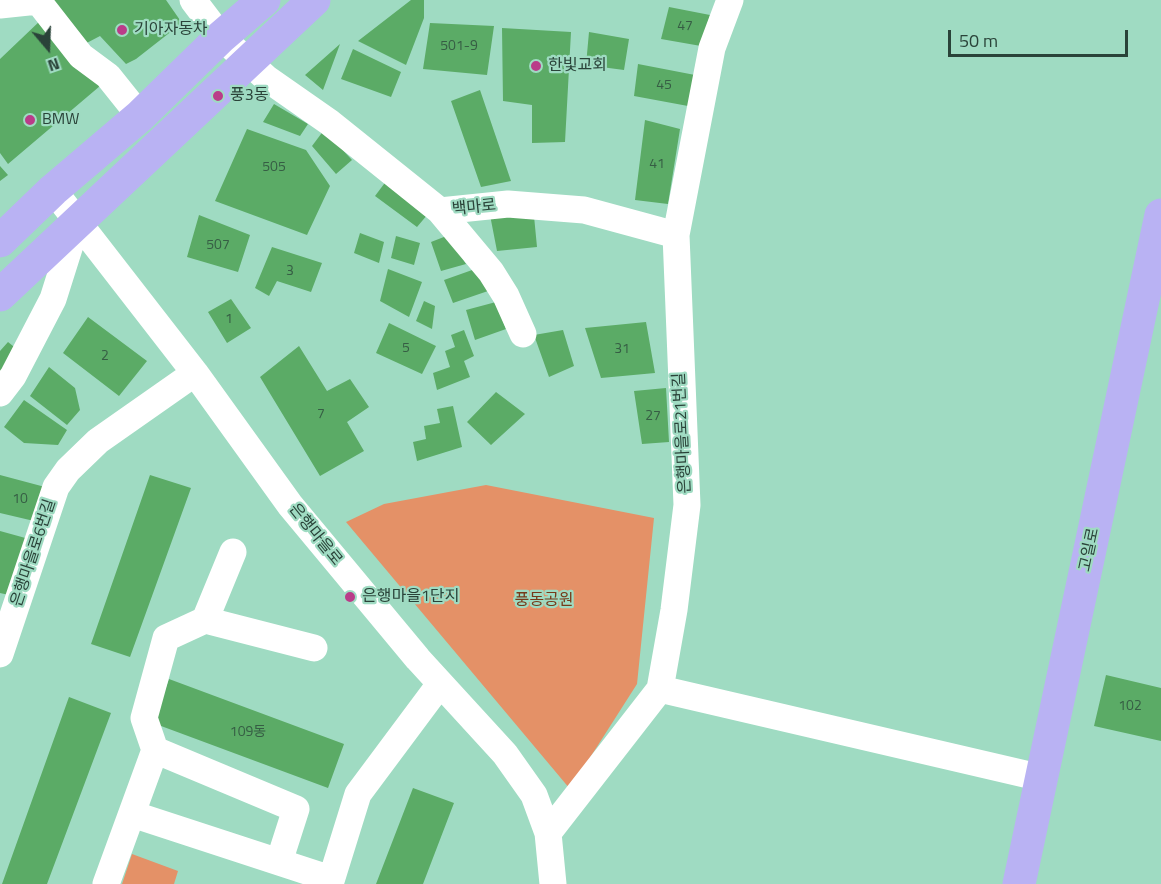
<!DOCTYPE html>
<html>
<head>
<meta charset="utf-8">
<style>
	body { margin:0 }
	#map { position:relative; width:1161px; height:884px; overflow:hidden; background:#9fdbc2; font-family:"Titillium Web",sans-serif }
	canvas { display:block }
	.north { position:absolute; left:18px; top:18px; width:60px; height:60px; -webkit-text-stroke:4px #9fdbc2; paint-order:stroke; rotate:161deg; font-size:16px; font-weight:700; line-height:24px; text-align:center; color:#2a4339 }
	.north::after { content:''; display:block; margin:auto; width:21px; height:27px; background:#2a4339; clip-path:polygon(50% 0,100% 100%,50% 72%,0 100%) }
	.scale { position:absolute; left:948px; top:30px; width:180px; height:27px; box-sizing:border-box; border:3px solid #2a4339; border-top:0; padding-left:8px; font-size:18px; line-height:21px; white-space:nowrap; color:#2a4339; -webkit-text-stroke:4px #9fdbc2; paint-order:stroke }
</style>
</head>
<body>
<div id="map">
<canvas width="1161" height="884"></canvas>
<div class="north">N</div>
<div class="scale">50 m</div>
</div>
<script>
const ctx = document.querySelector('canvas').getContext('2d');
ctx.lineJoin = 'round';
function fillPath(path, color) { ctx.fillStyle = color; ctx.fill(path, 'evenodd'); }
const shape = rows => new Path2D(rows.map(r => 'M' + r).join(''));
function stroke(path, color, width, dash) { ctx.strokeStyle = color; ctx.lineWidth = width; ctx.lineCap = dash ? 'butt' : 'round'; ctx.setLineDash(dash || []); ctx.stroke(path); }
function write(font, color, halo, rows, align = 'center') {
  ctx.font = font + ' "Titillium Web","Noto Sans KR",sans-serif'; ctx.lineWidth = 4.5; ctx.setLineDash([]); ctx.textBaseline = 'middle'; ctx.strokeStyle = halo; ctx.fillStyle = color; for (const [text, x, y, turn = 0] of rows) {
    ctx.save(); ctx.translate(x, y); ctx.rotate((+turn || 0) * Math.PI / 180); ctx.textAlign = isNaN(turn) ? turn : align; if (halo) ctx.strokeText(text, 0, 0); ctx.fillText(text, 0, 0); ctx.restore();
  }
}
const green = shape([
	[486,485,654,518,637,684,570,789,346,522,384,504],
	[132,854,178,871,174,884,122,884]
]);
const building = shape([
	[48,0,166,0,182,23,136,59,126,64,100,36,81,46],
	[411,0,424,0,424,18,406,65,358,41],
	[669,7,710,15,701,46,661,39],
	[42,19,100,86,8,164,0,153,0,59],
	[430,23,494,26,487,75,423,69],
	[502,28,571,32,565,142,532,143,532,105,503,101],
	[589,32,629,39,624,70,586,65],
	[340,44,323,90,305,75],
	[353,49,401,72,391,97,341,79],
	[638,64,695,75,688,106,634,96],
	[480,90,511,181,481,187,451,101],
	[274,104,308,124,300,136,263,122],
	[645,120,680,129,668,204,635,200],
	[247,129,306,150,330,186,307,235,215,201],
	[324,130,352,160,336,174,312,146],
	[0,166,8,175,0,181],
	[387,180,428,214,417,227,375,196],
	[199,215,250,235,238,272,187,257],
	[490,215,534,216,537,247,497,251],
	[360,233,384,242,379,263,354,253],
	[449,235,466,264,441,271,431,242],
	[396,236,420,243,414,265,391,258],
	[272,247,322,263,311,292,277,281,269,296,255,288],
	[388,269,422,282,409,317,380,301],
	[475,269,488,291,453,303,444,280],
	[231,299,251,328,227,343,208,312],
	[424,301,435,306,432,329,416,321],
	[496,302,506,329,475,340,466,310],
	[88,317,147,361,119,396,63,353],
	[646,322,655,373,601,378,585,328],
	[389,323,436,346,422,374,376,353],
	[464,330,474,356,464,361,470,377,437,390,433,373,450,367,445,351,455,347,451,335],
	[563,330,574,366,549,377,534,335],
	[8,342,18,350,0,374,0,351],
	[299,346,327,391,350,379,369,407,347,422,364,451,320,476,260,377],
	[49,367,75,388,80,410,67,425,30,396],
	[666,388,669,442,642,444,634,391],
	[496,392,525,414,491,445,467,422],
	[24,400,67,430,58,445,24,443,4,427],
	[453,406,462,447,417,461,413,442,426,439,424,426,440,423,437,409],
	[0,475,45,487,34,521,0,513],
	[150,475,191,488,130,657,91,644],
	[0,531,29,539,9,595,0,593],
	[1106,675,1161,688,1161,741,1094,726],
	[169,679,344,744,328,788,153,723],
	[69,697,111,713,47,884,2,884],
	[413,788,454,803,423,884,376,884]
]);
const minor = shape([
	[193,0,221,37,266,78,329,122,440,211,508,204,584,210,676,235],
	[0,5,38,1,81,56,108,76,140,116],
	[53,190,195,373,290,505,418,659,505,754,534,795,548,833,553,884],
	[440,211,491,272,506,296,523,334],
	[0,393,13,376,53,299,77,223],
	[205,620,314,648],
	[0,654,56,487,68,470,98,441,195,373],
	[660,689,1042,778],
	[155,750,296,809,279,862],
	[132,814,331,879],
	[548,833,660,689,674,610,687,505,676,235,712,48,730,0],
	[106,884,155,750,144,718,166,638,205,620,233,552],
	[330,884,358,794,440,684]
]);
const major = shape([
	[0,241,53,190,140,116,221,37,264,0],
	[0,295,314,0],
	[1019,884,1161,215]
]);
const markers = [
	[122,30,6,"#ba3c89"],
	[536,66,6,"#ba3c89"],
	[218,96,6,"#ba3c89"],
	[30,120,6,"#ba3c89"],
	[350,597,6,"#ba3c89"]
];
const numberNames = [
	["47",685,27],
	["501-9",459,47],
	["45",664,86],
	["41",657,165],
	["505",274,168],
	["507",218,246],
	["3",290,272],
	["1",229,320],
	["5",406,349],
	["31",622,350],
	["2",105,357],
	["7",321,415],
	["27",653,417],
	["10",20,500],
	["102",1130,707],
	["109동",248,733]
];
const poiNames = [
	["기아자동차",134,30],
	["한빛교회",548,66],
	["풍3동",230,96],
	["BMW",42,120],
	["은행마을1단지",362,597]
];
const streetNames = [
	["백마로",474,208,-6],
	["은행마을로21번길",683,433,-93],
	["은행마을로",315,535,51],
	["고일로",1090,550,-78],
	["은행마을로6번길",34,553,-72]
];
const parkNames = [
	["풍동공원",544,601]
];
fillPath(green, '#e49167');
fillPath(building, '#5bab66');
stroke(minor, '#fff', 27);
stroke(major, '#b9b2f3', 33);
for (const [x, y, r, color] of markers) { const dot = new Path2D(); dot.arc(x, y, r, 0, 2 * Math.PI); ctx.fillStyle = color; ctx.fill(dot); stroke(dot, '#9fdbc2', 2); }
write('14px', '#365d44', null, numberNames);
write('16px', '#2a4339', '#9fdbc2', poiNames, 'left');
write('16px', '#2a4339', '#9fdbc2', streetNames);
write('16px', '#763a19', '#9fdbc2', parkNames);
</script>
</body>
</html>
